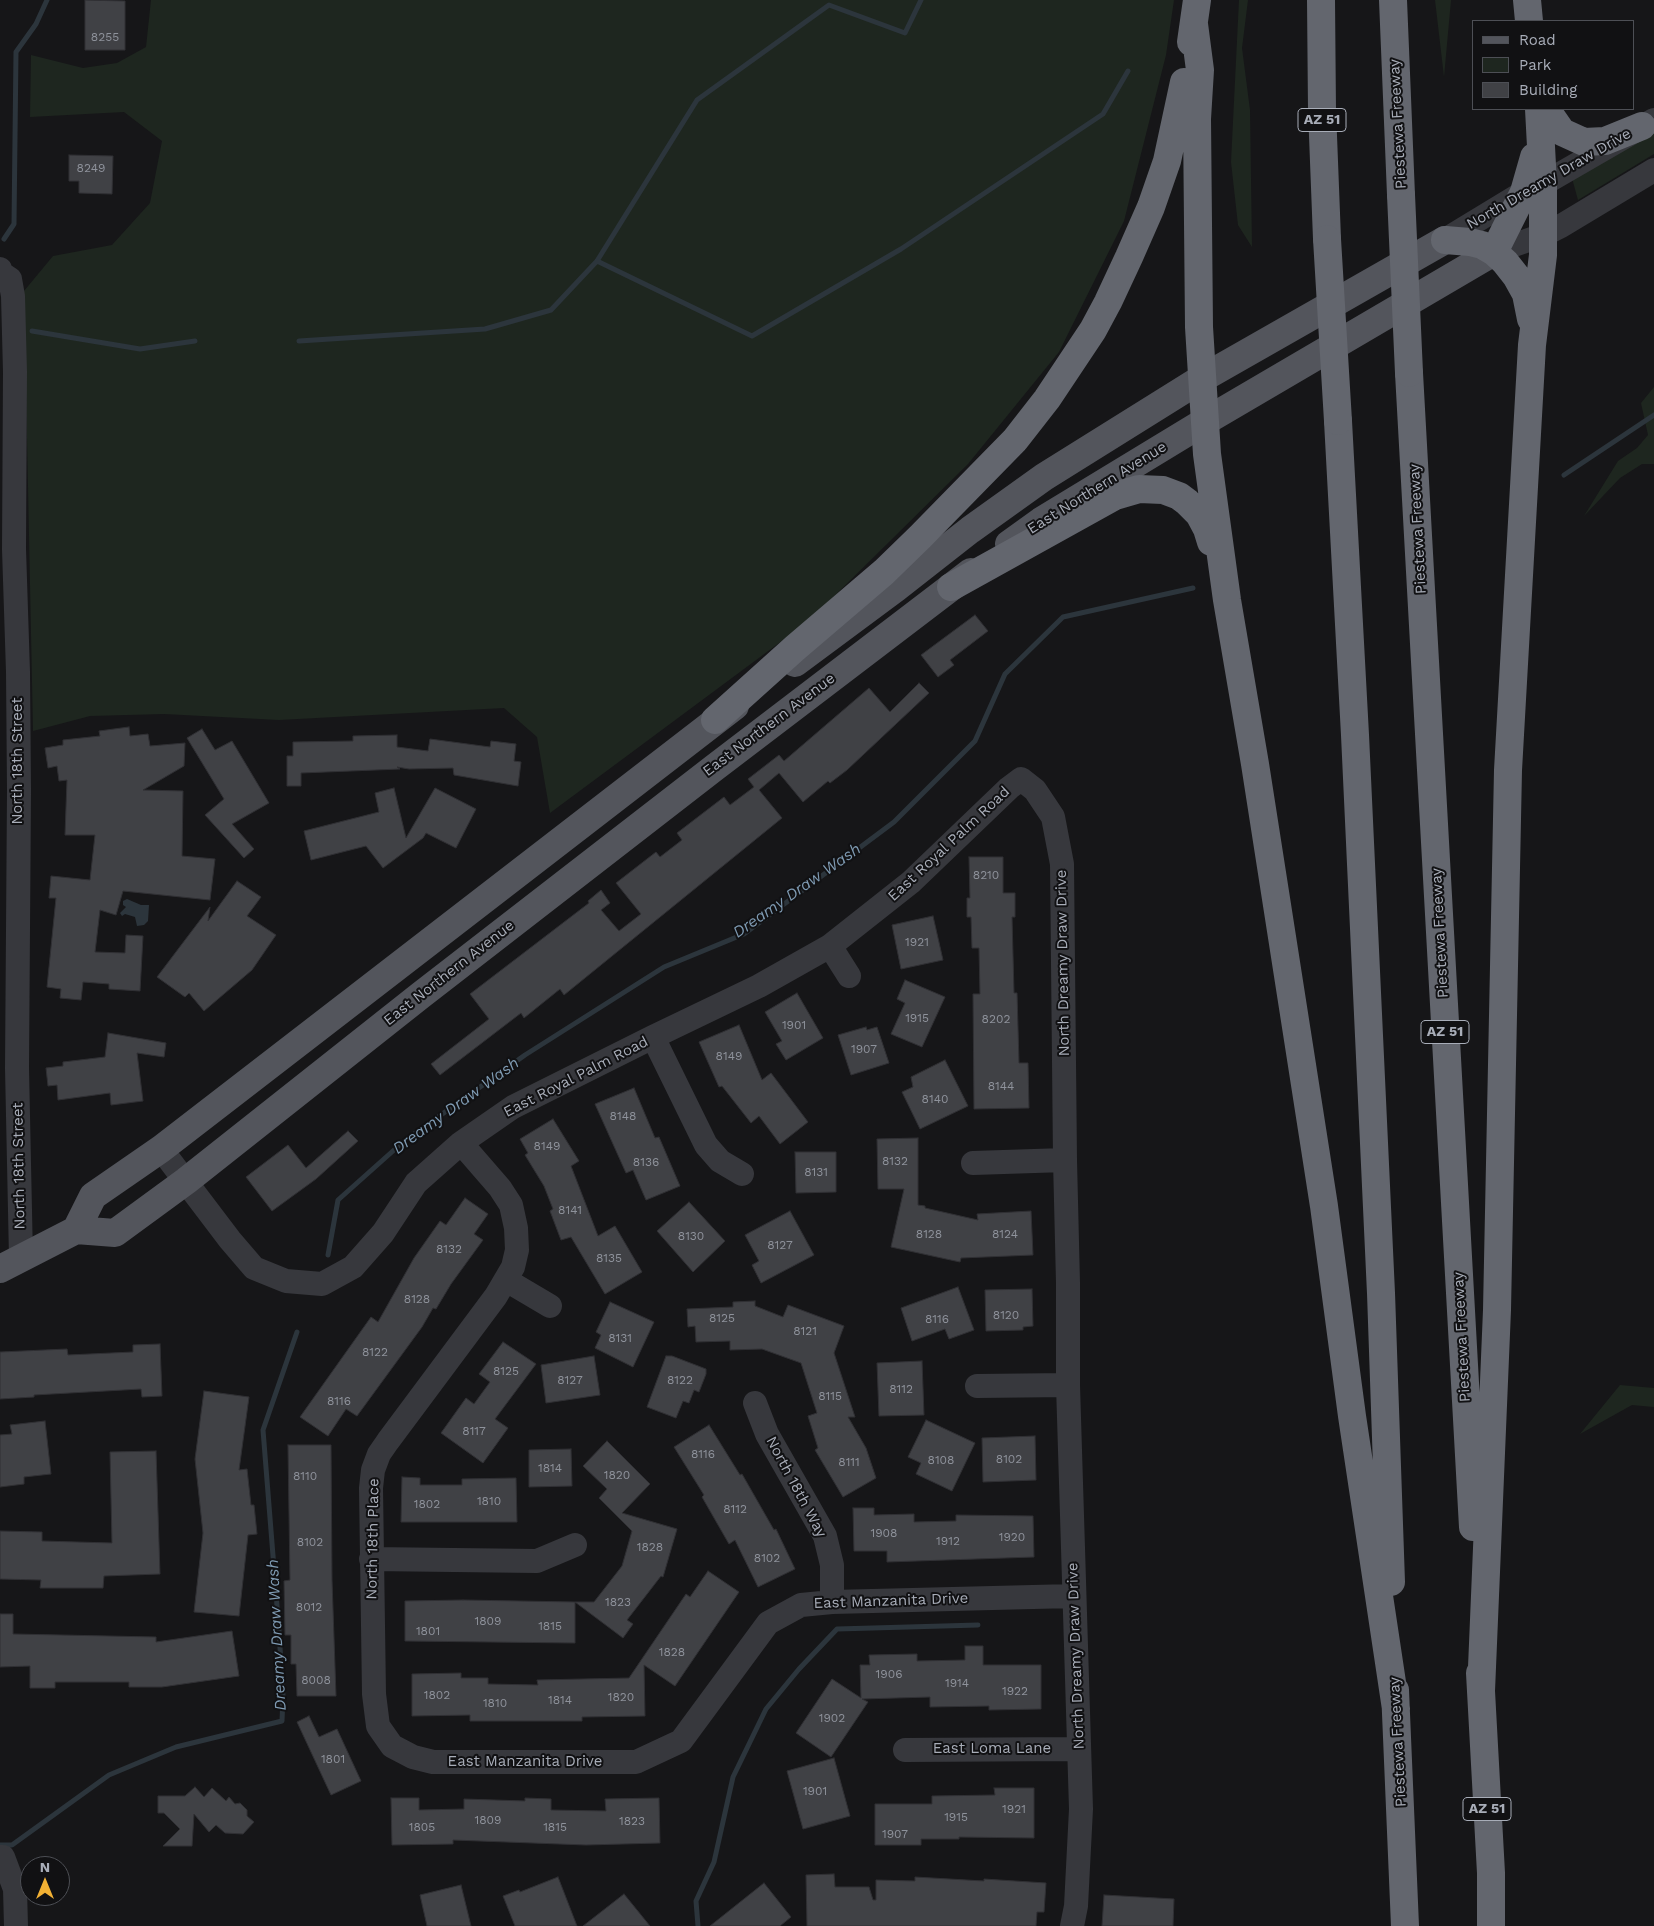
<!DOCTYPE html>
<html>
<head>
<meta charset="utf-8">
<style>
	body { margin:0 }
	#map { position:relative; width:1654px; height:1926px; overflow:hidden; background:#161618; font-family:"Work Sans",sans-serif }
	canvas { display:block }
	.legend { position:absolute; left:1472px; top:20px; width:162px; height:90px; box-sizing:border-box; background:#111113; border:1px solid #4d4f55; margin:0; padding:6px 9px; list-style:none; font-size:15px; color:#a8adb8 }
	.legend li { display:flex; align-items:center; gap:10px; height:25px }
	.legend b { width:25px; border:1px solid #4d4f55 }
	.north { position:absolute; left:20px; top:1856px; width:50px; height:50px; box-sizing:border-box; background:#111113; border:1px solid #4d4f55; border-radius:50%; rotate:0deg; font-size:14px; font-weight:700; line-height:20px; text-align:center; color:#a8adb8 }
	.north::after { content:''; display:block; margin:auto; width:18px; height:22px; background:#f2b134; clip-path:polygon(50% 0,100% 100%,50% 72%,0 100%) }
</style>
</head>
<body>
<div id="map">
<canvas width="1654" height="1926"></canvas>
<ul class="legend">
<li><b style="height:6px;background:#53555c"></b>Road</li>
<li><b style="height:14px;background:#1e261f"></b>Park</li>
<li><b style="height:14px;background:#404145"></b>Building</li>
</ul>
<div class="north">N</div>
</div>
<script>
const ctx = document.querySelector('canvas').getContext('2d');
ctx.lineJoin = 'round';
function fillPath(path, color) { ctx.fillStyle = color; ctx.fill(path, 'evenodd'); }
const shape = rows => new Path2D(rows.map(r => 'M' + r).join(''));
function stroke(path, color, width, dash) { ctx.strokeStyle = color; ctx.lineWidth = width; ctx.lineCap = dash ? 'butt' : 'round'; ctx.setLineDash(dash || []); ctx.stroke(path); }
function write(font, color, halo, rows, align = 'center') {
  ctx.font = font + ' "Work Sans",sans-serif'; ctx.lineWidth = 4; ctx.setLineDash([]); ctx.textBaseline = 'middle'; ctx.strokeStyle = halo; ctx.fillStyle = color; for (const [text, x, y, turn = 0] of rows) {
    ctx.save(); ctx.translate(x, y); ctx.rotate((+turn || 0) * Math.PI / 180); ctx.textAlign = isNaN(turn) ? turn : align; if (halo) ctx.strokeText(text, 0, 0); ctx.fillText(text, 0, 0); ctx.restore();
  }
}
const green = shape([
	[151,0,1174,0,1166,55,1124,221,1059,352,968,464,810,620,550,813,537,737,504,708,279,720,164,714,90,716,33,731,24,291,53,256,112,245,150,203,162,141,124,112,30,117,31,55,83,68,117,63,146,47],
	[1239,0,1248,0,1242,48,1250,110,1252,247,1238,225,1231,162],
	[1435,0,1451,0,1444,77],
	[1654,132,1654,154,1578,200,1572,178],
	[1654,387,1654,464,1642,464,1620,478,1584,516,1618,461,1637,448,1648,435,1641,403],
	[1620,1385,1654,1388,1654,1407,1632,1405,1580,1434]
]);
const water = shape([
	[127,899,141,905,149,905,148,921,144,925,137,926,135,917,125,914,122,916,120,913,126,907,123,905,123,901]
]);
const stream = shape([
	[4,239,14,224,16,52,36,24,47,0],
	[597,261,752,336,901,249,1103,114,1128,71],
	[32,331,140,349,195,341],
	[299,341,485,329,551,310,597,261,697,100,829,5,905,33,921,0],
	[1564,475,1654,415],
	[328,1255,338,1200,403,1142,525,1055,664,967,744,934,894,822,975,741,1005,674,1063,617,1193,588],
	[0,1845,12,1845,109,1775,176,1747,282,1721,283,1696,279,1631,263,1430,297,1332],
	[698,1926,696,1901,714,1862,733,1777,766,1709,799,1669,837,1629,978,1625]
]);
const building = shape([
	[85,0,125,1,125,50,85,50,85,0],
	[69,155,113,156,112,194,79,193,79,181,69,181,69,155],
	[975,615,988,631,950,660,954,665,938,677,921,655,975,615],
	[919,683,929,693,847,770,830,783,828,781,803,802,779,773,759,790,782,818,564,995,560,989,524,1018,521,1013,440,1075,431,1064,489,1019,470,994,589,903,588,901,601,890,610,903,601,910,619,931,641,914,616,883,656,852,660,857,682,840,677,833,724,797,730,805,754,787,748,779,779,755,784,761,869,688,890,712,919,683],
	[129,727,130,736,148,734,150,746,185,743,184,766,143,790,183,791,182,856,215,859,210,900,123,891,116,915,100,910,95,952,125,953,126,935,143,936,140,991,109,989,109,984,83,982,81,1000,60,998,61,989,47,987,56,898,49,898,51,876,90,880,95,835,65,835,67,780,59,781,57,766,48,768,45,748,63,745,63,740,100,736,99,731,129,727],
	[202,729,215,750,232,741,269,803,232,824,254,849,244,858,205,815,224,799,187,738,202,729],
	[397,735,397,747,428,751,430,739,490,747,491,741,516,744,514,761,521,762,518,786,454,775,453,768,409,769,397,767,400,769,301,773,301,786,287,786,287,756,293,756,293,742,353,741,353,736,397,735],
	[394,788,406,838,435,788,476,809,456,848,426,833,423,838,383,868,366,846,311,860,304,831,379,812,375,793,394,788],
	[969,857,1003,857,1003,893,1015,893,1015,917,1012,917,1014,993,1017,993,1019,1063,1028,1063,1029,1108,974,1109,973,994,980,994,979,948,972,948,971,917,967,917,967,898,970,898,969,857],
	[237,881,261,897,247,916,276,935,252,970,204,1011,189,993,185,997,157,977,210,907,208,921,237,881],
	[933,916,943,960,901,969,892,925,933,916],
	[905,980,945,997,922,1047,891,1034,905,1003,897,999,905,980],
	[797,993,823,1038,786,1060,776,1044,782,1041,765,1012,797,993],
	[739,1025,762,1080,771,1073,808,1122,780,1144,759,1116,751,1123,722,1086,719,1087,699,1042,739,1025],
	[866,1027,867,1030,877,1027,889,1063,851,1075,838,1035,866,1027],
	[108,1033,166,1043,164,1057,137,1053,143,1101,111,1105,110,1093,58,1100,57,1085,48,1086,46,1068,63,1066,63,1062,105,1057,108,1033],
	[945,1060,968,1106,920,1129,902,1092,913,1087,911,1077,945,1060],
	[634,1088,655,1138,659,1137,680,1186,646,1200,633,1170,626,1173,595,1104,634,1088],
	[553,1119,579,1161,571,1166,598,1236,615,1226,642,1272,605,1294,571,1237,561,1240,550,1211,553,1209,544,1186,525,1155,528,1153,520,1139,553,1119],
	[348,1131,358,1141,316,1179,272,1211,246,1177,288,1145,306,1168,348,1131],
	[918,1138,918,1205,925,1206,925,1208,978,1220,977,1214,1031,1211,1033,1255,961,1258,960,1262,891,1247,904,1189,878,1189,877,1139,918,1138],
	[795,1152,836,1152,836,1192,796,1193,795,1152],
	[465,1198,488,1214,474,1234,483,1240,451,1284,436,1309,433,1308,422,1327,357,1416,346,1409,328,1436,300,1417,371,1317,378,1322,414,1258,440,1221,446,1225,465,1198],
	[689,1202,725,1241,693,1272,657,1231,689,1202],
	[790,1211,814,1255,761,1283,752,1265,759,1261,745,1235,790,1211],
	[958,1287,974,1330,949,1339,945,1329,912,1341,901,1308,958,1287],
	[1032,1289,1033,1326,1023,1327,1023,1330,986,1331,985,1290,1032,1289],
	[755,1301,755,1306,783,1317,788,1305,844,1326,834,1353,855,1417,848,1417,866,1448,876,1478,843,1497,815,1450,818,1448,808,1416,817,1413,801,1363,762,1349,730,1350,730,1341,696,1342,695,1326,688,1327,687,1309,733,1307,733,1302,755,1301],
	[610,1302,654,1322,633,1367,595,1348,601,1335,596,1332,610,1302],
	[503,1342,536,1364,495,1419,508,1428,483,1463,441,1433,466,1398,474,1404,490,1382,479,1374,503,1342],
	[160,1344,162,1396,142,1397,141,1389,34,1395,34,1397,0,1399,0,1352,67,1349,68,1355,133,1352,133,1345,160,1344],
	[594,1356,600,1395,546,1403,541,1365,594,1356],
	[666,1356,672,1356,706,1369,706,1374,699,1392,694,1390,689,1403,683,1401,676,1418,647,1407,666,1356],
	[922,1361,924,1415,879,1416,877,1363,922,1361],
	[204,1391,249,1397,239,1470,247,1469,251,1505,254,1505,257,1534,248,1535,239,1616,194,1612,203,1533,195,1459,204,1391],
	[926,1420,975,1443,952,1491,916,1474,921,1463,908,1457,926,1420],
	[45,1421,51,1474,24,1477,24,1484,0,1487,0,1435,12,1434,10,1425,45,1421],
	[709,1425,740,1475,742,1474,774,1530,776,1529,795,1569,758,1587,735,1540,729,1544,702,1497,704,1495,674,1447,709,1425],
	[1035,1436,1036,1480,983,1482,982,1438,1035,1436],
	[607,1441,650,1484,622,1513,677,1529,663,1577,661,1576,627,1620,633,1624,623,1638,575,1602,594,1602,622,1566,632,1531,599,1498,607,1489,583,1466,607,1441],
	[288,1445,331,1445,332,1580,336,1696,297,1696,296,1664,291,1664,291,1635,285,1635,284,1581,290,1580,288,1445],
	[571,1449,572,1486,529,1487,529,1450,571,1449],
	[156,1451,160,1574,104,1576,103,1588,40,1588,41,1580,0,1579,0,1531,42,1532,42,1541,112,1543,110,1452,156,1451],
	[402,1477,420,1478,420,1485,462,1485,462,1479,516,1478,517,1522,401,1522,402,1477],
	[853,1508,874,1508,874,1515,914,1514,914,1522,956,1521,956,1515,1033,1516,1034,1557,887,1562,887,1551,854,1551,853,1508],
	[708,1571,739,1592,675,1686,644,1665,645,1716,582,1717,582,1721,470,1721,470,1715,412,1716,412,1674,461,1673,461,1678,488,1678,488,1684,538,1685,537,1680,629,1678,686,1594,690,1597,708,1571],
	[463,1600,575,1602,575,1643,405,1641,405,1601,463,1600],
	[0,1614,13,1614,13,1634,156,1637,156,1642,232,1631,239,1676,162,1687,129,1687,129,1682,55,1682,55,1688,30,1688,30,1666,0,1667,0,1614],
	[965,1646,983,1646,983,1665,1041,1665,1041,1709,989,1710,989,1706,930,1707,930,1697,862,1699,868,1702,831,1757,796,1733,832,1679,861,1698,860,1665,870,1665,869,1655,917,1654,917,1661,965,1660,965,1646],
	[309,1716,319,1737,337,1729,361,1781,331,1795,297,1722,309,1716],
	[834,1758,850,1816,803,1829,787,1771,834,1758],
	[195,1787,204,1797,212,1788,226,1801,229,1797,235,1804,240,1803,247,1810,247,1816,254,1822,243,1834,225,1833,216,1825,209,1832,194,1814,192,1846,163,1846,180,1829,164,1813,158,1813,158,1796,185,1796,195,1787],
	[994,1788,1034,1788,1034,1838,959,1837,959,1839,921,1839,921,1845,875,1845,875,1804,932,1804,932,1796,995,1795,994,1788],
	[391,1798,419,1798,419,1810,464,1809,464,1799,525,1801,525,1798,551,1799,551,1810,606,1811,605,1799,659,1798,660,1843,586,1845,453,1840,453,1844,392,1845,391,1798],
	[834,1874,835,1887,869,1887,873,1900,876,1900,876,1880,915,1881,915,1877,984,1881,984,1879,1046,1883,1044,1912,1037,1912,1036,1926,807,1926,806,1875,834,1874],
	[558,1877,577,1926,515,1926,503,1896,519,1890,520,1892,558,1877],
	[764,1883,791,1917,780,1926,710,1926,764,1883],
	[461,1885,471,1926,427,1926,420,1895,461,1885],
	[624,1894,650,1926,583,1926,624,1894],
	[1104,1895,1174,1899,1173,1926,1102,1926,1104,1895]
]);
const minor = shape([
	[1445,240,1524,192,1543,184,1654,120],
	[1494,252,1543,235,1561,226,1654,170],
	[0,269,1,273,10,279,13,296,15,372,14,549,18,672,19,791,17,1068,21,1258],
	[830,946,849,976],
	[653,1037,706,1145,720,1161,742,1174],
	[461,1143,500,1188,511,1205,516,1228,517,1250,513,1267,496,1296,388,1441,379,1454,373,1470,371,1488,374,1694,378,1726,392,1746,413,1757,433,1762,636,1762,681,1741,768,1623,801,1605,832,1602,1073,1596],
	[161,1149,230,1240,254,1268,286,1281,322,1284,353,1267,383,1233,416,1183,461,1143,513,1107,653,1037,759,986,830,946,911,882,1009,788,1021,779,1035,790,1053,817,1062,864,1065,1160,1068,1283,1068,1385,1081,1809,1076,1906,1072,1926],
	[973,1163,1065,1160],
	[506,1280,550,1306],
	[977,1386,1068,1385],
	[755,1403,767,1434,825,1536,832,1565,832,1602],
	[371,1559,537,1561,575,1545],
	[905,1750,1079,1749],
	[0,1857,3,1857,15,1889,16,1926]
]);
const major = shape([
	[1009,544,1041,521,1204,422,1494,252],
	[795,663,896,588,970,530,1044,477,1201,379,1445,240],
	[76,1230,93,1196,161,1149,735,706],
	[0,1269,76,1230,115,1233,186,1181,421,995,714,768,971,572]
]);
const highway = shape([
	[1321,0,1322,110,1327,239],
	[1393,0,1401,195],
	[1527,0,1529,21],
	[1194,24,1200,70,1197,119,1199,327,1207,454,1227,600,1255,764,1324,1206,1352,1416,1396,1709],
	[1191,42,1197,0],
	[1546,109,1562,132,1584,142,1605,141,1642,126],
	[1445,240,1470,242,1482,245,1494,252,1505,262,1516,276,1526,294,1531,319],
	[1494,252,1524,192,1534,157],
	[1409,373,1473,1527],
	[1338,421,1355,735,1381,1293,1391,1582],
	[951,587,1115,496,1139,489,1163,490,1179,496,1187,502,1199,514,1207,529,1211,542],
	[715,720,795,648,884,572,920,537,1015,440,1047,399,1093,330,1108,302,1129,257,1151,207,1167,161,1184,82],
	[1480,1673,1491,1873,1491,1926],
	[1395,1690,1405,1926],
	[1481,1691,1497,1310,1508,770,1532,345,1543,255,1543,184,1539,109]
]);
const highwayBridge = shape([
	[1401,195,1409,373],
	[1327,239,1338,421]
]);
const numberNames = [
	["8255",105,37],
	["8249",91,168],
	["8210",986,875],
	["1921",917,942],
	["1915",917,1018],
	["8202",996,1019],
	["1901",794,1025],
	["1907",864,1049],
	["8149",729,1056],
	["8144",1001,1086],
	["8140",935,1099],
	["8148",623,1116],
	["8149",547,1146],
	["8132",895,1161],
	["8136",646,1162],
	["8131",816,1172],
	["8141",570,1210],
	["8128",929,1234],
	["8124",1005,1234],
	["8130",691,1236],
	["8127",780,1245],
	["8132",449,1249],
	["8135",609,1258],
	["8128",417,1299],
	["8120",1006,1315],
	["8125",722,1318],
	["8116",937,1319],
	["8121",805,1331],
	["8131",620,1338],
	["8122",375,1352],
	["8125",506,1371],
	["8127",570,1380],
	["8122",680,1380],
	["8112",901,1389],
	["8115",830,1396],
	["8116",339,1401],
	["8117",474,1431],
	["8116",703,1454],
	["8102",1009,1459],
	["8108",941,1460],
	["8111",849,1462],
	["1814",550,1468],
	["1820",617,1475],
	["8110",305,1476],
	["1810",489,1501],
	["1802",427,1504],
	["8112",735,1509],
	["1908",884,1533],
	["1920",1012,1537],
	["1912",948,1541],
	["8102",310,1542],
	["1828",650,1547],
	["8102",767,1558],
	["1823",618,1602],
	["8012",309,1607],
	["1809",488,1621],
	["1815",550,1626],
	["1801",428,1631],
	["1828",672,1652],
	["1906",889,1674],
	["8008",316,1680],
	["1914",957,1683],
	["1922",1015,1691],
	["1802",437,1695],
	["1820",621,1697],
	["1814",560,1700],
	["1810",495,1703],
	["1902",832,1718],
	["1801",333,1759],
	["1901",815,1791],
	["1921",1014,1809],
	["1915",956,1817],
	["1809",488,1820],
	["1823",632,1821],
	["1805",422,1827],
	["1815",555,1827],
	["1907",895,1834]
];
const shields = [
	[1322,120,48],
	[1445,1032,48],
	[1487,1809,48]
];
const shieldNames = [
	["AZ 51",1322,120],
	["AZ 51",1445,1032],
	["AZ 51",1487,1809]
];
const streetNames = [
	["Piestewa Freeway",1398,124,-93],
	["North Dreamy Draw Drive",1549,179,-30],
	["East Northern Avenue",1097,488,-32],
	["Piestewa Freeway",1418,529,-93],
	["East Northern Avenue",769,725,-37],
	["North 18th Street",18,761,-90],
	["East Royal Palm Road",949,844,-43],
	["Piestewa Freeway",1440,933,-93],
	["North Dreamy Draw Drive",1063,963,-91],
	["East Northern Avenue",449,973,-38],
	["East Royal Palm Road",576,1077,-27],
	["North 18th Street",19,1166,-91],
	["Piestewa Freeway",1462,1337,-93],
	["North 18th Way",796,1487,62],
	["North 18th Place",373,1539,-89],
	["East Manzanita Drive",891,1601,-2],
	["North Dreamy Draw Drive",1076,1656,-92],
	["Piestewa Freeway",1398,1742,-93],
	["East Loma Lane",992,1749],
	["East Manzanita Drive",525,1762]
];
const waterNames = [
	["Dreamy Draw Wash",797,891,-35],
	["Dreamy Draw Wash",456,1106,-36],
	["Dreamy Draw Wash",277,1635,-93]
];
fillPath(green, '#1e261f');
fillPath(water, '#2c353c');
stroke(stream, '#2c353c', 5);
fillPath(building, '#404145');
stroke(building, '#303034', 1);
stroke(minor, '#37383d', 24);
stroke(major, '#53555c', 28);
stroke(highway, '#63666e', 28);
stroke(highwayBridge, '#63666e', 28);
write('12px', '#8e929b', null, numberNames);
for (const [x, y, w] of shields) { const box = new Path2D(); box.roundRect(x - w / 2, y - 11.5, w, 23, 4); ctx.fillStyle = '#111113'; ctx.fill(box); stroke(box, '#a8adb8', 1); }
write('bold 14px', '#a8adb8', null, shieldNames);
write('15px', '#a8adb8', '#111113', streetNames);
write('italic 16px', '#7f9bb3', '#111113', waterNames);
</script>
</body>
</html>
